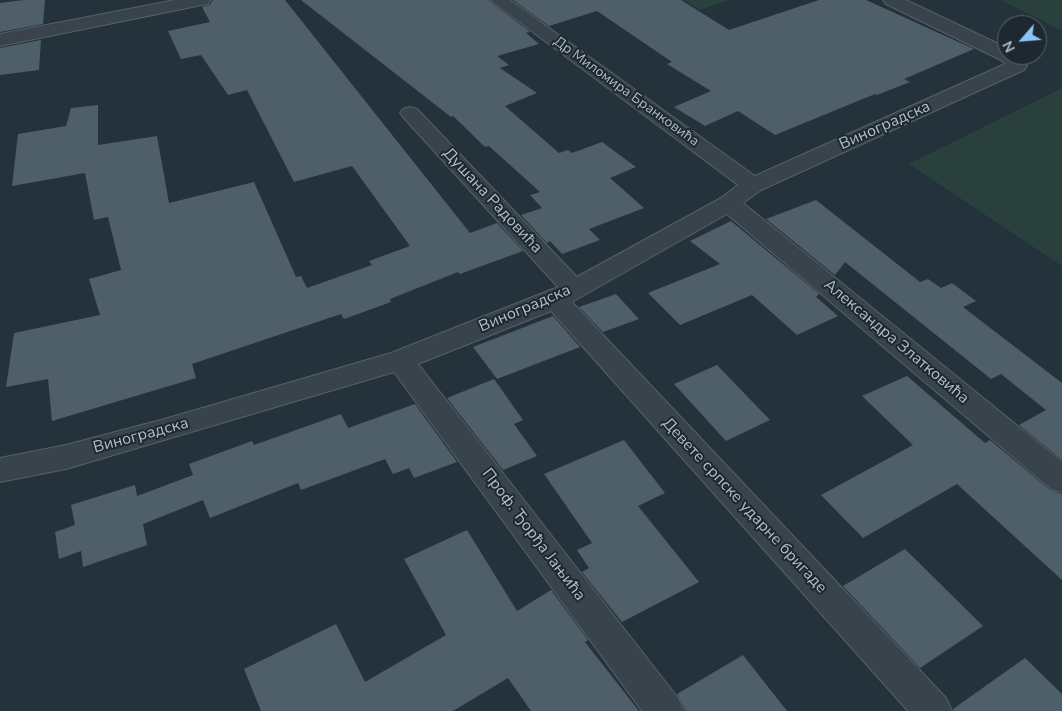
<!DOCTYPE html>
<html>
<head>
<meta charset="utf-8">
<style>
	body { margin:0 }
	#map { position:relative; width:1062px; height:711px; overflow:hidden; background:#24323b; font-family:"Nunito Sans",sans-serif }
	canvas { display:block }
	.north { position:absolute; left:997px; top:15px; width:50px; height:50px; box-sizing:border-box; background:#1d2831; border:1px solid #59646d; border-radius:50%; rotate:243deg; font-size:14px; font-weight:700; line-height:20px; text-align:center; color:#b3bec7 }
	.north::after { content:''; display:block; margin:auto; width:18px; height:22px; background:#8cc5f3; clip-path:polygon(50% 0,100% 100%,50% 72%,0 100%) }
</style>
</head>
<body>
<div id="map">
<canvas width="1062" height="711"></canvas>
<div class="north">N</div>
</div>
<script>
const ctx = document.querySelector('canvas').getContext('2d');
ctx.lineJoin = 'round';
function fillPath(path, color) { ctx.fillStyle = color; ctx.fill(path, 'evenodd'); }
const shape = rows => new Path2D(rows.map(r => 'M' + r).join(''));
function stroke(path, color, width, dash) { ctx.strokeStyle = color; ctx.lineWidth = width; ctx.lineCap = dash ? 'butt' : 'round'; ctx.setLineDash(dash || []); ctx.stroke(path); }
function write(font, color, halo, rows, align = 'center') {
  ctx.font = font + ' "Nunito Sans",sans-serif'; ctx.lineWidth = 4; ctx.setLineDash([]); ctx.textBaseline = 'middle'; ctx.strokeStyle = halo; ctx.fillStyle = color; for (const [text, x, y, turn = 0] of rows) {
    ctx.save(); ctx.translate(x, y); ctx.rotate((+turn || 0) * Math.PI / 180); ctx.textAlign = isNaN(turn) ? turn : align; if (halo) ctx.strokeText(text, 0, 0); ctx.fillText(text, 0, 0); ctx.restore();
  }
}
const green = shape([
	[683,0,729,0,700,10],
	[1001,0,1062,0,1062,31,1021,10],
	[1062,88,1062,266,909,164]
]);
const building = shape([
	[24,0,45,0,43,24,0,32,0,3],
	[213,0,285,0,470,233,497,223,523,251,460,274,458,272,390,299,391,302,344,319,341,314,192,364,196,378,52,421,48,379,6,387,14,333,100,315,89,279,121,270,108,217,94,220,85,173,12,186,18,134,66,126,71,108,98,105,98,145,157,136,169,203,254,182,296,277,301,276,307,288,372,265,369,261,410,246,352,166,294,182,247,90,228,95,201,55,181,59,168,31,210,22,202,7,210,5],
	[301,0,488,0,530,32,526,33,539,44,497,56,509,65,500,68,537,93,505,106,559,153,568,150,572,153,602,142,636,167,610,178,644,208,589,229,600,240,562,254,550,241,547,243,521,215,542,208,530,195,540,192,489,146,485,147,453,116,451,117],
	[513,0,681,0,729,30,819,0,866,0,974,49,904,79,910,82,877,95,875,94,775,135,738,111,705,126,674,107,711,91,667,64,672,62,597,11,549,26],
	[41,40,39,70,0,75,0,48],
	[816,200,920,282,928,279,941,288,952,283,976,301,963,307,1062,383,1062,460,1019,425,1046,410,1001,374,991,379,845,262,835,275,766,219],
	[731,221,819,294,816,297,838,316,797,335,752,295,680,325,648,293,720,264,690,241],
	[616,294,639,319,603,332,579,307],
	[553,316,580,347,497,379,473,347],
	[717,365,770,420,726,441,674,384],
	[907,376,985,443,990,440,1050,490,1062,494,1062,580,957,484,863,538,821,495,913,445,862,396],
	[494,379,523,420,514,424,537,456,503,470,447,398],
	[415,404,457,462,414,478,409,468,393,474,385,459,301,490,298,483,210,518,203,500,143,524,147,545,83,567,81,551,59,559,55,532,75,525,71,505,135,485,137,496,193,475,189,464,252,441,254,445,341,414,348,428],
	[624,440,665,493,638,506,699,582,622,622,582,572,589,568,577,550,592,543,544,474],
	[467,530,517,611,551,590,588,640,585,642,639,711,531,711,508,678,453,711,261,711,244,669,336,624,365,682,446,635,404,559],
	[905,549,983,626,920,668,843,586],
	[743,655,787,711,686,711,677,694],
	[1025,658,1062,694,1062,711,954,711,953,709]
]);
const minor = shape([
	[175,0,211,0,208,4,202,5,0,46,0,34,175,0],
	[490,0,510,0,755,176,1005,64,1001,60,886,4,883,0,906,0,1007,48,1007,55,1018,55,1027,66,1024,70,761,190,743,203,1062,462,1062,492,1051,489,727,214,572,302,946,698,952,711,908,711,551,311,418,364,678,698,684,711,642,711,394,372,66,469,0,482,0,458,66,445,168,418,391,353,558,287,403,117,400,113,403,109,410,107,417,109,577,277,721,198,738,185,490,0]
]);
const farStreetnames = [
	["Др Миломира Бранковића",626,92,36]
];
const streetNames = [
	["Виноградска",885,126,-24],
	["Душана Радовића",492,201,47],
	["Виноградска",525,309,-23],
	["Александра Златковића",896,342,40],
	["Виноградска",141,436,-15],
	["Девете српске ударне бригаде",744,506,47],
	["Проф. Ђорђа Јањића",533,535,53]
];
fillPath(green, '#29403d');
fillPath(building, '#4f5f69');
stroke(minor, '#56616a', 2);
fillPath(minor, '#38434c');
write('14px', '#b3bec7', '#1d2831', farStreetnames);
write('16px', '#b3bec7', '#1d2831', streetNames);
</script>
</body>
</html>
